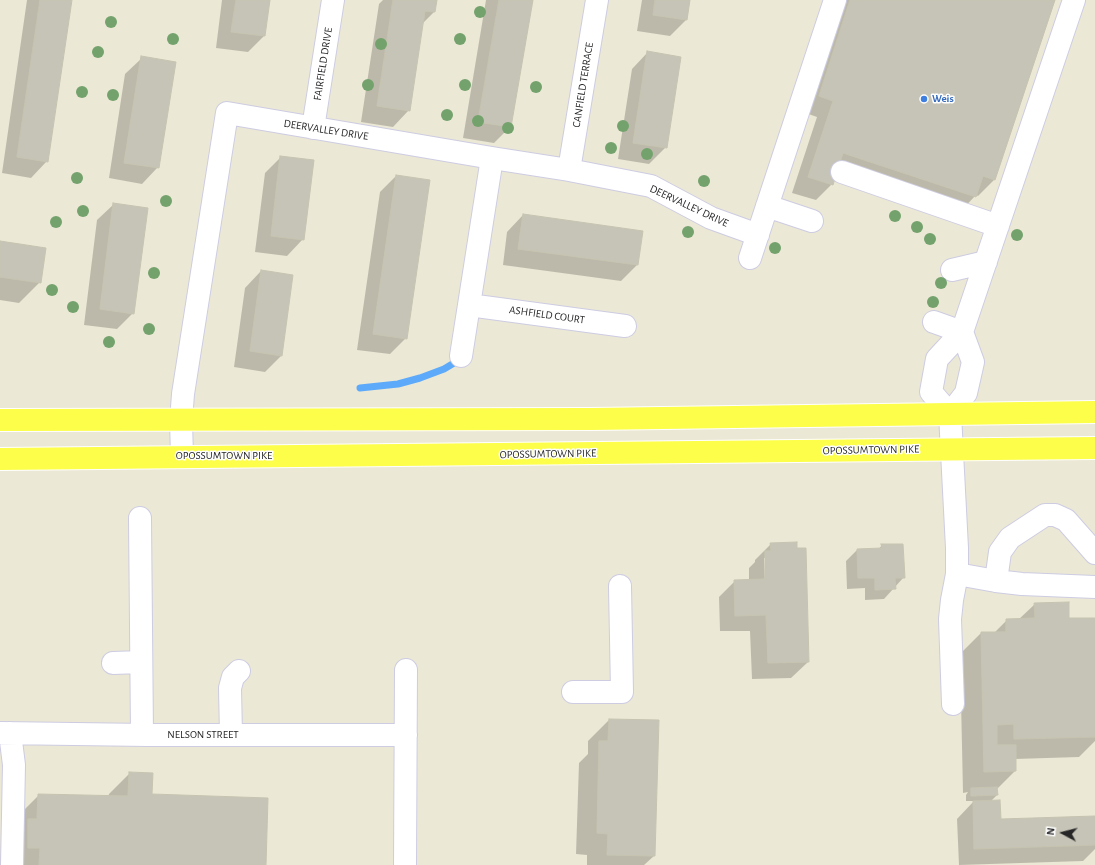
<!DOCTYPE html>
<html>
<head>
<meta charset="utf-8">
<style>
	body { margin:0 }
	#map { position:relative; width:1095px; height:865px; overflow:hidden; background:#ece8d6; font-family:"Alegreya Sans",sans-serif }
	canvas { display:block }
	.north { position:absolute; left:1043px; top:813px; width:40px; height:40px; -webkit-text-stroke:3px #fff; paint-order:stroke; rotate:277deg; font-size:11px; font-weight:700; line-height:16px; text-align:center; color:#272727 }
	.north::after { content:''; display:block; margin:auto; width:14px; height:18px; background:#272727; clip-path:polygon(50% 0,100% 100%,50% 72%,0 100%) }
</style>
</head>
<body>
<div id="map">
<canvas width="1095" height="865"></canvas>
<div class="north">N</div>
</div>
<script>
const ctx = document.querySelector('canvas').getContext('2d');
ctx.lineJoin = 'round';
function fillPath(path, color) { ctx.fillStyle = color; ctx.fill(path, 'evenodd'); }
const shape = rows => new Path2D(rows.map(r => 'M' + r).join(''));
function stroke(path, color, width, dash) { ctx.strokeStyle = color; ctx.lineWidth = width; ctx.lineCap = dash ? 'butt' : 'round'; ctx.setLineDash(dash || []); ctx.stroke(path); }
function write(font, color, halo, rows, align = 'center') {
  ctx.font = font + ' "Alegreya Sans",sans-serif'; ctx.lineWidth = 3; ctx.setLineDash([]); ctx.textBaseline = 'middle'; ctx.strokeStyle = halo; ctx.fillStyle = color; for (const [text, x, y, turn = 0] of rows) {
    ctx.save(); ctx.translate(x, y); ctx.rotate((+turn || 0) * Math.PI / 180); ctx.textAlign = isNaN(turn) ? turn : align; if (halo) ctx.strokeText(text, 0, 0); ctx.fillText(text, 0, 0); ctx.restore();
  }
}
const shadow = shape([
	[27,0,71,0,47,161,31,178,2,173],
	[222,0,269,0,264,36,248,52,216,48],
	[383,0,436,0,434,12,422,24,409,110,393,127,361,122,379,4],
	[486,0,532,0,510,127,494,143,463,138],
	[642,0,689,0,686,20,670,36,637,31],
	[840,0,1054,0,994,180,978,196,976,195,959,213,836,172,832,184,816,200,792,193,817,117,803,112],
	[648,52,666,147,649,164,618,159,632,69],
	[142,58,158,167,142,184,109,178,125,74],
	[281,157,303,239,287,256,255,252,265,173],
	[396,176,406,338,390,354,357,350,380,192],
	[114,204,133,313,117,329,84,325,97,220],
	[523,215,637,265,621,281,503,265,507,232],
	[0,242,40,282,19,303,0,300],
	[261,271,281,356,265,372,234,367,245,288],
	[771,544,808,662,791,678,752,679,750,631,720,631,719,597,735,581,749,581,749,568,755,562,755,560],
	[764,558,766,558,767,584,765,584],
	[882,545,904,577,884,599,865,600,865,588,847,589,846,561,857,550,878,550],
	[1035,604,1068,620,1095,619,1095,741,1079,757,1015,759,1015,771,996,790,997,795,990,802,1000,820,1095,817,1095,849,1083,861,959,865,957,819,974,801,966,801,966,795,968,792,963,793,960,654,981,633,994,633,1007,620,1018,620],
	[609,720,654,856,644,865,587,865,587,855,576,854,579,763,588,754,588,741],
	[130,773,151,795,265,865,7,865,18,816,39,795,108,797,109,794]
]);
const stream = shape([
	[360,388,398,384,420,378,444,369,454,363]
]);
const building = shape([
	[40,0,72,0,48,162,17,157,40,0],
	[236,0,270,0,265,36,231,32,236,0],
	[393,0,437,0,435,12,425,11,410,111,377,106,393,0],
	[499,0,533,0,511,127,478,122,499,0],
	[655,0,690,0,687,20,653,15,655,0],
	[850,0,1055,0,995,180,983,176,976,197,843,153,833,185,808,177,833,101,819,96,850,0],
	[647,51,681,57,667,148,633,143,647,51],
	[141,56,176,62,159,168,124,163,141,56],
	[280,156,314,160,304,240,271,236,280,156],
	[396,175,430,180,407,339,373,334,396,175],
	[113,203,148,208,134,314,100,309,113,203],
	[523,214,643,231,638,265,518,249,523,214],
	[0,241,46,248,41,283,0,277,0,241],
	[261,270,293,275,282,356,250,351,261,270],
	[797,542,797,548,806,548,809,662,768,663,766,615,735,616,734,580,765,579,765,551,771,551,770,543,797,542],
	[881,544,903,544,905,578,895,578,896,589,875,590,875,578,858,578,857,549,882,548,881,544],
	[1069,602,1069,618,1095,618,1095,737,1014,739,1014,724,997,725,997,745,1016,745,1016,771,984,772,981,632,1006,632,1006,619,1035,618,1034,603,1069,602],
	[609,719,659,720,655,856,607,855,608,834,597,833,599,741,608,741,609,719],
	[129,772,153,773,152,794,268,798,266,865,39,865,40,848,28,848,28,819,37,819,38,794,128,796,129,772],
	[997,787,998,795,971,796,971,788,997,787],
	[1000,800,1001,819,1095,816,1095,845,974,849,973,801,1000,800]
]);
const minor = shape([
	[313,128,333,0],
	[492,158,469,305,625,326],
	[569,170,597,0],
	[842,172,998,226],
	[767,206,812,221],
	[750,258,835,0],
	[952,270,986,262],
	[934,322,962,332],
	[461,356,469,305],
	[950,414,966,393,973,362,962,332],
	[182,456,181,421,183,394,227,113,492,158,569,170,651,186,711,218,758,235],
	[140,518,142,735],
	[957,574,996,581,1022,584,1095,587],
	[996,581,1000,552,1010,538,1045,515,1055,515,1066,520,1095,553],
	[113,663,141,662],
	[573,692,622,692,620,586],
	[953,704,950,619,952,600,957,574,957,548,950,414,931,392,937,359,962,332,1074,0],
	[0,733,148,735,406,735],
	[10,733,14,765,12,865],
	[231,735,230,688,233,677,239,671],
	[405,865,406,670]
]);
const major = shape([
	[0,420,591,419,1095,412],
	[0,459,1095,448]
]);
const trees = [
	[480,12],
	[111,22],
	[173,39],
	[460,39],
	[381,44],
	[98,52],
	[368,85],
	[465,85],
	[536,87],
	[82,92],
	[113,95],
	[447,115],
	[478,121],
	[623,126],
	[508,128],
	[611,148],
	[647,154],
	[77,178],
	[704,181],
	[166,201],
	[83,211],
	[895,216],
	[56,222],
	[917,227],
	[688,232],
	[1017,235],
	[930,239],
	[775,248],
	[154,273],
	[941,283],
	[52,290],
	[933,302],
	[73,307],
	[149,329],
	[109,342]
];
const markers = [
	[924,99,4,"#3f7fe0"]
];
const streetNames = [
	["FAIRFIELD DRIVE",323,64,-81],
	["CANFIELD TERRACE",583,85,-81],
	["DEERVALLEY DRIVE",326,130,9],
	["DEERVALLEY DRIVE",689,206,25],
	["ASHFIELD COURT",547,315,8],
	["OPOSSUMTOWN PIKE",871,450,-1],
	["OPOSSUMTOWN PIKE",548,454,-1],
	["OPOSSUMTOWN PIKE",224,456],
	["NELSON STREET",203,735]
];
const shopNames = [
	["Weis",932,99]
];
fillPath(shadow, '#0003');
stroke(stream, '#5daafa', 7);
fillPath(building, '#c6c4b7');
stroke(building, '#c6c4b0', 1);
stroke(minor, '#cdcce2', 24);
stroke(major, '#fff', 24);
stroke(minor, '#fff', 22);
stroke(major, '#fcfe49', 22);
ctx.fillStyle = '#74a26c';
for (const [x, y] of trees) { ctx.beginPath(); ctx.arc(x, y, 6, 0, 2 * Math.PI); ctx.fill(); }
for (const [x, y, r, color] of markers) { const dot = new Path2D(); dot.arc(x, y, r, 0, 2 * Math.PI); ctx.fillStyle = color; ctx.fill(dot); stroke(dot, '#fff', 1.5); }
write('11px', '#272727', '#fff', streetNames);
write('bold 11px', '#366cbe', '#fff', shopNames, 'left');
</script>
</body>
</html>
